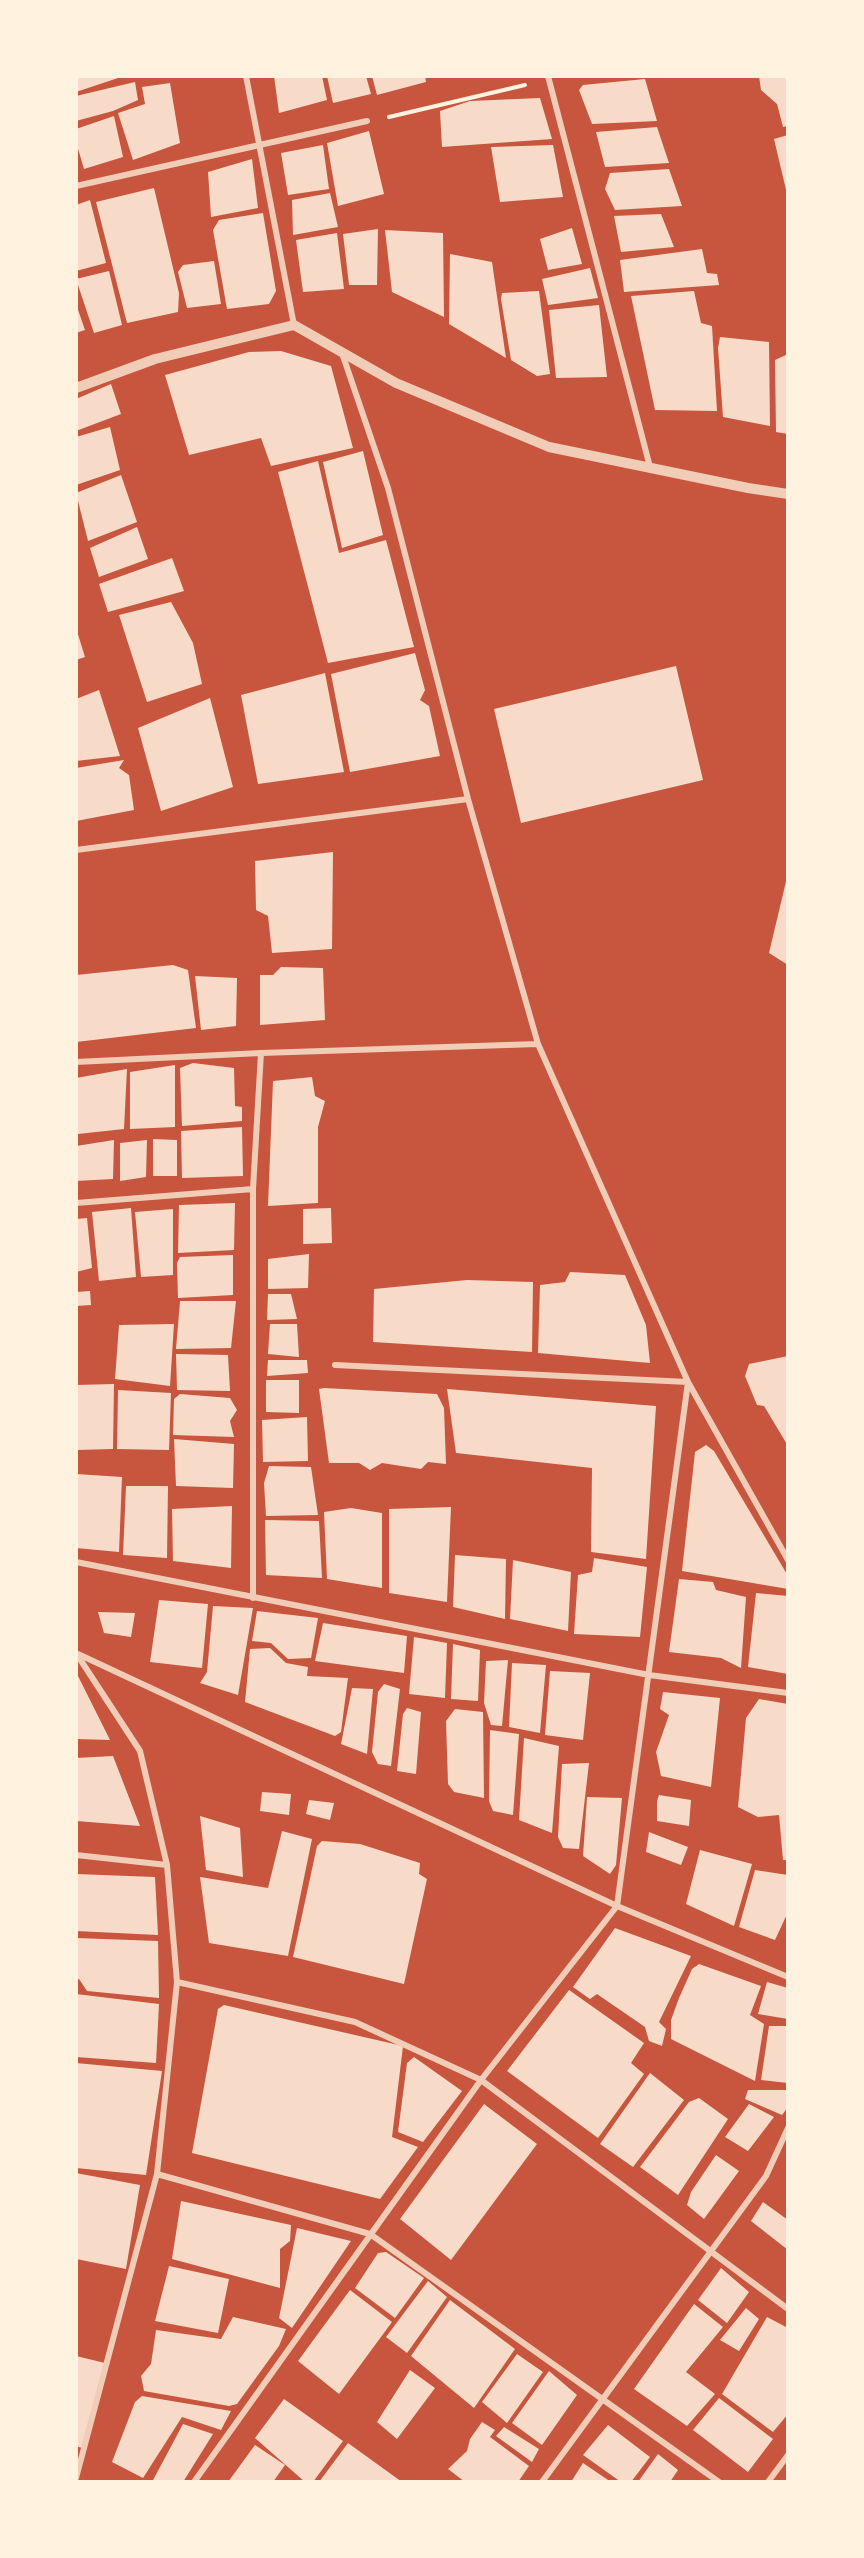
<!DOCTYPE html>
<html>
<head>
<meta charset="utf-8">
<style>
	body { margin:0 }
	#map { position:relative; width:864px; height:2558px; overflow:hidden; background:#c8553d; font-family:"Golos Text",sans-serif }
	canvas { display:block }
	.frame { position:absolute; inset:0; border:78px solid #fff3e0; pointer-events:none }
</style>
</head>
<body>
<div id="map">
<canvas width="864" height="2558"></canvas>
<div class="frame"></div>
</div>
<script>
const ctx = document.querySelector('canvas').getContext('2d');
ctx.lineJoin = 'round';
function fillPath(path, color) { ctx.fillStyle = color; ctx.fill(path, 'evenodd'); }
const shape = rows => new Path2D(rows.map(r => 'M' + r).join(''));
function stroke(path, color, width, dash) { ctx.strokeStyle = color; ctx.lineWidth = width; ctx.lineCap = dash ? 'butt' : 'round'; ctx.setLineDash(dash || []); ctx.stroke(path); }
const building = shape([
	[76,76,121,76,121,77,76,92],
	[274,76,322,76,327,100,279,113],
	[327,76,366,76,371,94,333,103],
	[372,76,425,76,426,82,377,95],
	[759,76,788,76,788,126,783,127,777,104,761,90],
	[645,79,657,121,592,124,579,90,583,85],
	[135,82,138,100,113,111,76,121,76,96],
	[170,83,180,143,133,160,118,113,145,104,142,87],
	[540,98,552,139,442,147,440,111,470,101],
	[114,116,123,157,84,169,76,142,76,129],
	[657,127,669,163,605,167,596,132],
	[369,131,384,194,338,206,327,143],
	[788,135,788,194,787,194,774,139],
	[323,145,329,189,288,195,281,153],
	[553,145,563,197,500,202,491,147],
	[252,159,258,208,211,217,208,172],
	[669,169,682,206,615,210,605,189,610,173],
	[154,188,179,293,178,312,127,323,96,202],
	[330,193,338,227,293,235,292,200],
	[90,200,106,263,76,271,76,205],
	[263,213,276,291,269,304,227,309,213,230,219,220],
	[661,214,674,247,621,252,614,216],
	[572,228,582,264,548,270,540,239],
	[378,229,377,285,349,285,343,234],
	[385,230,443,233,444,317,392,292],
	[337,233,344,289,303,292,296,240],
	[702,249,707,273,717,274,719,285,624,292,620,260],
	[450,254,492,262,506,358,449,324],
	[214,261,221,304,187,308,178,272,183,265],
	[590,268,598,298,548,305,542,279],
	[109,271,122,325,94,333,76,279],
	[539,291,550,374,537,376,511,360,501,299,502,293],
	[694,291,701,323,712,326,717,411,655,410,631,296],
	[76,304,85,330,76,333],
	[599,305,607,377,556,378,549,310],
	[720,337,769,342,770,426,723,417,718,348],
	[281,351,331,366,353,448,271,466,261,438,189,455,165,375,249,352],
	[788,354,788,434,776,432,775,360],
	[111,384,121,414,76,431,76,399],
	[110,427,120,470,76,485,76,437],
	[363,451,383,535,342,548,323,462],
	[318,461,339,553,386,540,414,647,328,663,278,472],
	[121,475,137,522,88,541,76,493],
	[137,527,148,559,99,577,90,548],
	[172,558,184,591,108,612,99,584],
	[171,602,193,643,202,684,147,702,119,615],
	[76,628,85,657,76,660],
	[415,653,425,690,420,700,429,706,440,756,350,772,331,674],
	[676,666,703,780,521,823,494,709],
	[325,673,344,772,258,784,241,695],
	[99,690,120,756,76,761,76,699],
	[210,698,233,787,161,811,138,728],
	[124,760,119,768,129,775,134,810,76,821,76,768],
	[333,852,332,949,272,953,268,916,256,910,255,861],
	[788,873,788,965,769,953],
	[173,965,188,970,196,1028,76,1042,76,975],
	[281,967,323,968,325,1020,260,1025,260,975,273,975],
	[195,976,237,978,236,1026,201,1030],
	[193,1063,234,1068,235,1106,242,1107,242,1121,182,1126,180,1068],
	[175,1065,175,1127,130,1129,130,1072],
	[127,1069,124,1129,78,1134,76,1078],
	[312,1077,315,1096,325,1101,318,1127,318,1203,268,1206,273,1081],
	[242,1127,243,1176,182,1178,181,1131],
	[153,1139,177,1140,177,1176,153,1176],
	[114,1140,113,1179,76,1181,76,1146],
	[147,1140,146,1177,120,1181,120,1143],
	[235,1203,234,1250,178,1253,179,1205],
	[131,1208,136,1277,99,1281,92,1212],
	[331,1208,332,1243,303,1244,303,1209],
	[173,1209,173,1275,141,1277,135,1212],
	[87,1218,92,1268,76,1272,76,1219],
	[309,1254,308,1288,268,1289,268,1259],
	[233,1255,233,1295,178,1298,177,1263,180,1257],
	[570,1272,625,1275,646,1325,650,1363,538,1353,540,1285,565,1282],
	[467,1280,533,1282,532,1352,373,1342,374,1289],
	[90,1291,91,1305,76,1306,76,1292],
	[268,1294,291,1294,297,1319,267,1320],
	[180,1301,236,1301,231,1348,176,1349],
	[174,1324,170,1386,115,1379,119,1325],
	[270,1324,297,1324,299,1357,268,1354],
	[176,1354,228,1355,230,1391,177,1390],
	[788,1356,788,1446,764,1406,757,1405,745,1376,749,1364],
	[268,1360,307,1360,308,1373,267,1376],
	[266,1380,299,1380,299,1413,266,1412],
	[114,1384,113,1449,76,1450,76,1385],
	[324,1388,437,1394,444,1408,446,1464,428,1462,421,1469,382,1463,370,1470,359,1463,329,1463,319,1389],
	[447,1389,656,1406,646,1559,591,1552,592,1468,456,1453],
	[118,1390,171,1393,169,1450,117,1449],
	[180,1394,230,1398,237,1410,230,1421,234,1437,173,1435,174,1399],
	[307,1417,308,1461,263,1462,262,1420],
	[174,1439,234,1444,233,1488,176,1486],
	[706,1445,714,1451,788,1576,788,1589,682,1571,695,1452],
	[269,1466,311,1467,318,1515,266,1516,264,1483],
	[76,1474,122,1477,119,1552,76,1548],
	[126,1486,168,1486,167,1558,123,1555],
	[232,1506,231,1568,173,1561,172,1509],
	[451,1507,447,1602,389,1593,389,1509],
	[351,1508,382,1513,382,1588,327,1579,324,1512],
	[265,1520,319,1521,322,1578,266,1575],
	[455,1555,506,1559,505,1619,453,1607],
	[594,1558,647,1567,640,1637,574,1634,578,1575,592,1572],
	[513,1560,571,1572,568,1631,510,1619],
	[679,1579,713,1582,716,1590,746,1597,741,1668,721,1658,669,1652],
	[756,1593,788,1596,788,1674,748,1667],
	[159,1600,208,1604,202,1668,150,1662],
	[213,1606,253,1608,238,1695,200,1683,207,1672],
	[257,1611,318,1618,311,1658,288,1659,271,1643,252,1641],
	[98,1612,135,1613,131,1637,104,1633],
	[323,1623,407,1636,404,1673,315,1661],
	[414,1637,447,1643,445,1698,409,1694],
	[453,1644,480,1650,478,1701,451,1699],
	[270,1648,286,1663,308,1667,307,1676,348,1678,341,1732,335,1736,245,1702,250,1649],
	[508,1660,502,1726,491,1725,484,1703,486,1661],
	[512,1663,546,1665,540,1733,509,1727],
	[550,1671,590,1673,583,1740,545,1735],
	[76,1672,110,1740,76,1739],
	[384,1684,400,1689,391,1766,378,1764,372,1752,378,1692],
	[352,1688,373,1689,367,1754,341,1744],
	[663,1692,720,1698,711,1787,661,1776,656,1752,669,1715,660,1709],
	[759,1699,788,1704,788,1860,783,1860,779,1815,758,1817,738,1807,746,1718],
	[407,1708,421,1712,416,1774,397,1771,403,1714],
	[455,1709,483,1712,484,1798,454,1792,448,1784,446,1721],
	[490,1730,519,1734,513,1815,493,1811,489,1801],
	[524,1738,559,1746,552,1833,519,1820],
	[113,1756,140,1826,76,1821,76,1758],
	[589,1763,579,1849,563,1848,558,1837,562,1764],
	[262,1792,291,1794,289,1815,260,1811],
	[659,1795,691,1800,689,1826,657,1821,657,1801],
	[587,1797,622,1798,616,1865,610,1874,583,1856],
	[309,1800,334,1803,330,1820,306,1814],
	[200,1816,240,1828,243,1877,206,1870],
	[282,1831,312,1839,288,1956,209,1943,200,1877,268,1888],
	[649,1832,688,1847,681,1865,646,1852],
	[322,1841,360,1844,420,1863,419,1874,427,1879,404,1984,293,1957,317,1846],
	[700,1850,752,1864,734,1926,686,1904],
	[755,1870,788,1875,788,1912,775,1940,739,1927],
	[76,1874,155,1877,158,1935,76,1931],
	[615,1928,691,1956,659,2022,666,2029,662,2046,649,2041,645,2027,597,1994,590,1999,573,1987],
	[76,1938,158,1941,159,1998,87,1991,79,1979,76,1980],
	[699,1964,761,1986,750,2015,764,2024,755,2081,671,2039,671,2020,679,1998,692,1969],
	[767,1982,788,1988,788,2019,758,2014],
	[569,1990,644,2043,631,2063,644,2074,598,2138,507,2071],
	[76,1994,159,2004,156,2063,76,2057],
	[224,2005,403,2046,392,2137,418,2147,380,2199,192,2153,218,2009],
	[769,2026,788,2026,788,2083,761,2080],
	[414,2057,462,2091,423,2142,398,2132,407,2063],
	[76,2063,162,2071,146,2175,76,2168],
	[650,2073,684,2100,633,2167,600,2144],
	[748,2090,788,2090,788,2107,782,2115,745,2099],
	[699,2098,728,2119,678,2195,640,2167,689,2102],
	[484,2104,537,2144,451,2260,400,2219],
	[749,2104,774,2117,748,2151,725,2137],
	[716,2155,739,2171,704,2219,687,2205,691,2192],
	[76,2173,140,2185,126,2269,76,2259],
	[181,2201,291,2225,290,2241,280,2249,280,2288,172,2259],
	[763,2202,788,2220,788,2250,751,2221],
	[297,2228,351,2241,292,2328,279,2318],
	[386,2252,424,2278,395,2318,355,2288,378,2253],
	[169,2266,229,2279,218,2333,155,2321],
	[721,2268,749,2292,727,2323,698,2300],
	[428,2281,447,2297,407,2353,386,2337],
	[350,2290,392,2322,339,2394,298,2361],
	[450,2300,515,2349,474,2408,411,2356],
	[694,2304,723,2327,686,2372,715,2394,687,2426,634,2389],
	[746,2308,759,2319,739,2351,720,2340],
	[233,2317,286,2329,279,2346,237,2404,229,2406,144,2391,141,2376,151,2364,156,2330,221,2339],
	[767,2317,788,2328,788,2414,773,2432,722,2394],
	[517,2354,543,2372,507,2423,482,2402],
	[76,2356,105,2363,82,2448,76,2446],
	[410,2370,435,2388,397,2439,377,2422],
	[549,2371,577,2395,542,2445,512,2423],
	[142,2396,231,2411,221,2430,182,2417,143,2478,112,2462,135,2402],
	[719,2398,773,2439,748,2472,693,2430],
	[284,2399,343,2441,313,2482,305,2482,255,2438],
	[482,2422,495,2430,490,2437,529,2466,518,2482,465,2482,448,2469,467,2451,470,2439],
	[183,2424,213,2434,183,2482,152,2482],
	[608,2425,650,2457,631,2482,621,2482,583,2455],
	[504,2427,539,2449,532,2462,496,2436],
	[348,2443,402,2482,319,2482],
	[255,2445,285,2465,273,2482,228,2482],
	[658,2454,678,2470,670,2482,638,2482],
	[583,2463,611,2482,571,2482]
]);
const path = shape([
	[389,117,525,85]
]);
const minor = shape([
	[246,76,294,325],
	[548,76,650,467],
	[76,186,367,121],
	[342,353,388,488,468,799,538,1044,688,1382,788,1560],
	[76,850,468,799],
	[76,1062,261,1053,538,1044],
	[76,1203,253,1189],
	[76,1562,649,1675,788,1693],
	[253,1598,253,1189,261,1053],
	[76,1653,140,1751,167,1865,177,1982,157,2174,76,2478],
	[78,1654,617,1906,788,1977],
	[76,1855,167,1865],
	[177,1982,355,2022,481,2080,788,2309],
	[157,2174,370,2234,719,2482],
	[194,2482,481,2080,617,1906,688,1382,335,1365],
	[542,2482,766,2176,788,2128],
	[768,2482,788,2455]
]);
const tertiary = shape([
	[76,388,155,359,294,325,396,383,549,447,748,488,788,494]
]);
fillPath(building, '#f7dbc8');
stroke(path, '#fff3e0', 4);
stroke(minor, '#f1ccb7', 6);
stroke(tertiary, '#f1ccb7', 10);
</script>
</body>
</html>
